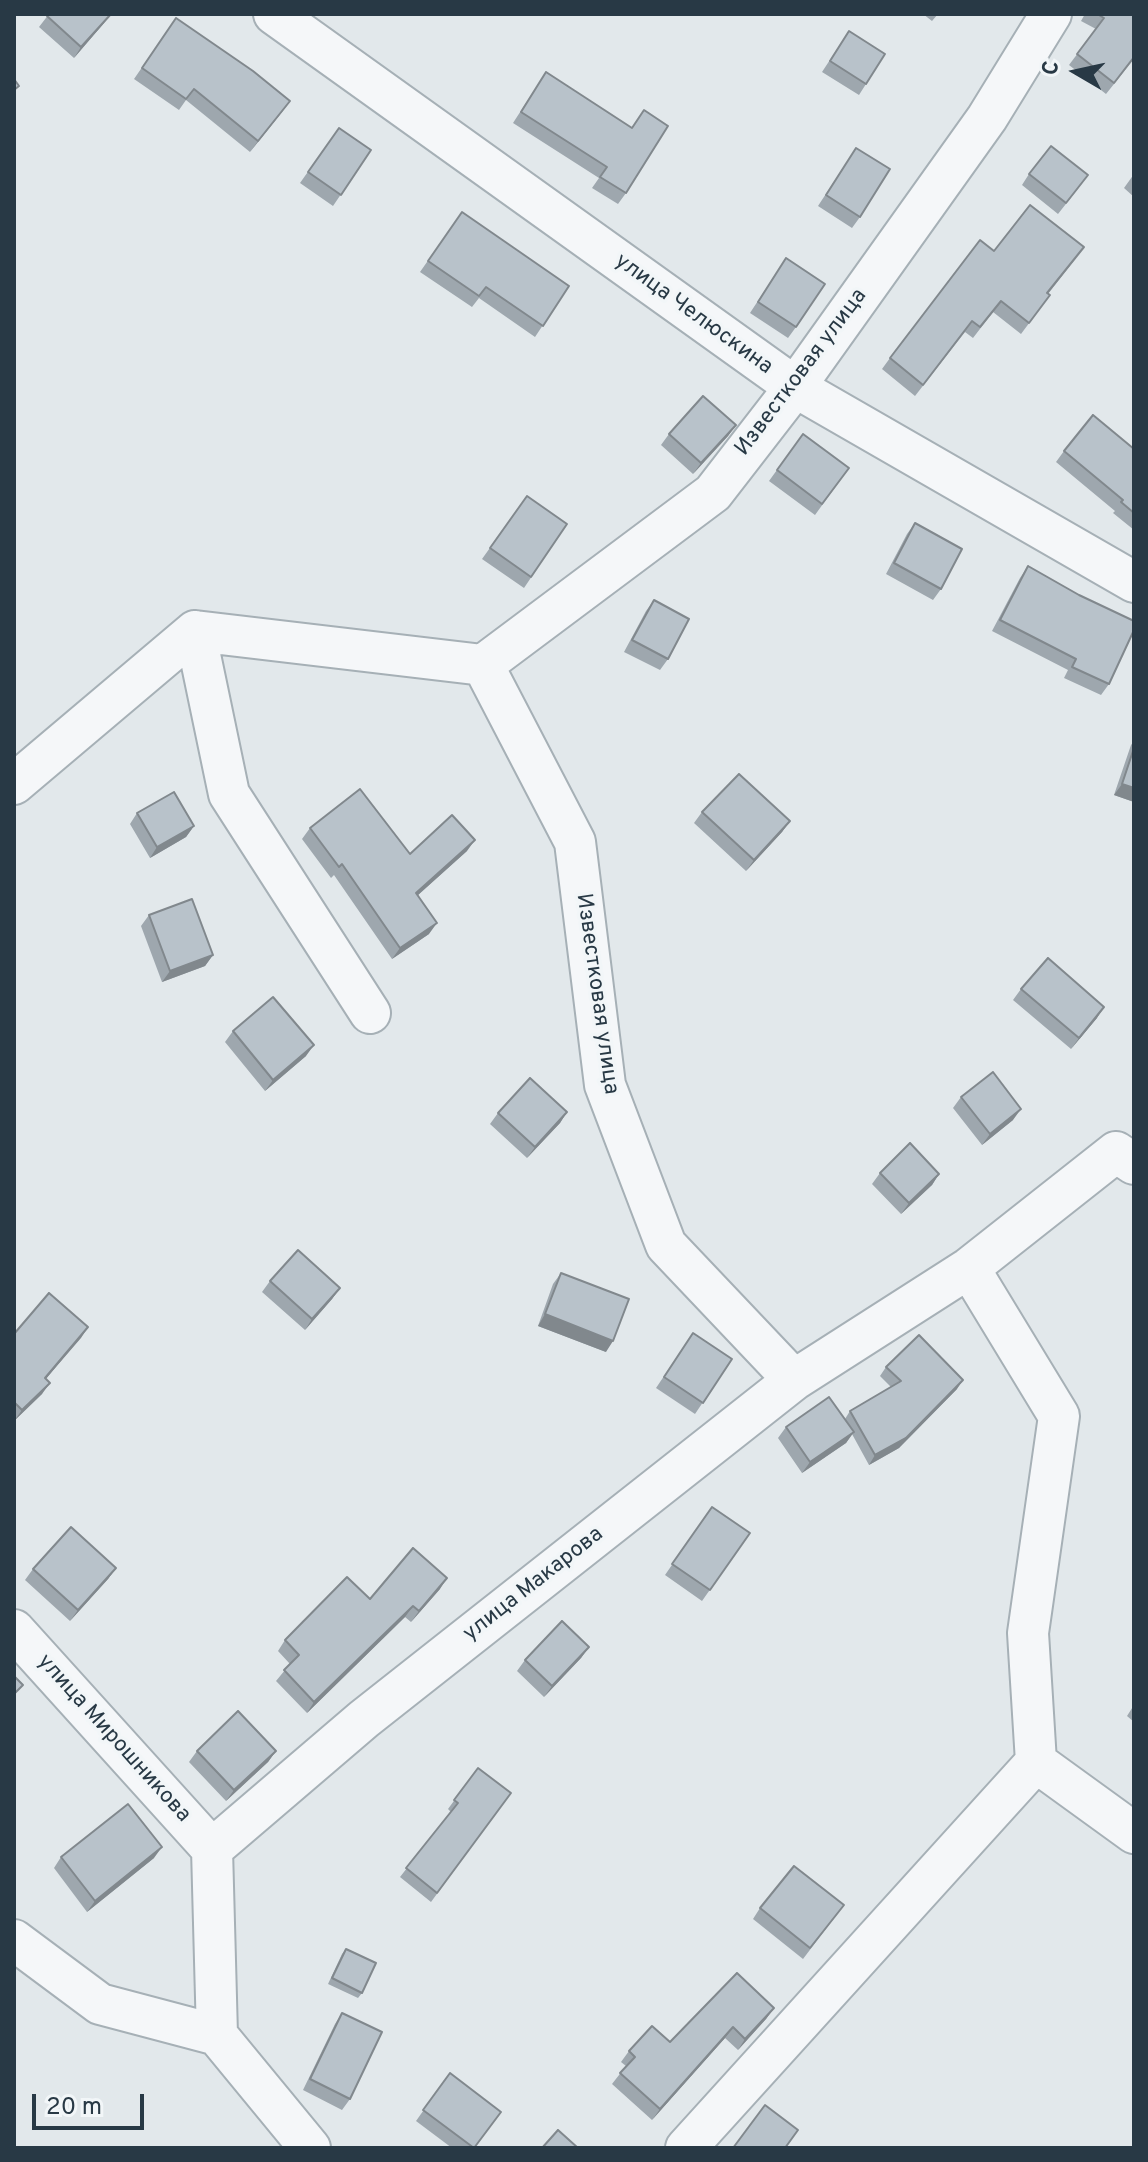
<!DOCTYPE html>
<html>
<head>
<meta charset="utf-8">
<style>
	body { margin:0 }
	#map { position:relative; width:1148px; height:2162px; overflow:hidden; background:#e2e8eb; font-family:Overpass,sans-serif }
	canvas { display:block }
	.frame { position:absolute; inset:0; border:16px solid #283945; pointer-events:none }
	.north { position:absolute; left:1036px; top:32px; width:80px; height:80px; -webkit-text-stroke:6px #f2f6f8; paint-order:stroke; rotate:279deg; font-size:22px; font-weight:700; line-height:32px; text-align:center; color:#283945 }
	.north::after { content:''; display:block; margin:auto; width:28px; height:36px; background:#283945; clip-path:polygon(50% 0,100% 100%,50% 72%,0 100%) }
	.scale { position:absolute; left:32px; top:2094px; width:112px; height:36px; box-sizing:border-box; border:4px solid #283945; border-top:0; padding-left:10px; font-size:24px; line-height:28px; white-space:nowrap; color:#283945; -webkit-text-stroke:6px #f2f6f8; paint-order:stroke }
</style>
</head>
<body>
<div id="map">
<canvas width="1148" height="2162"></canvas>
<div class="frame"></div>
<div class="north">С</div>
<div class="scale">20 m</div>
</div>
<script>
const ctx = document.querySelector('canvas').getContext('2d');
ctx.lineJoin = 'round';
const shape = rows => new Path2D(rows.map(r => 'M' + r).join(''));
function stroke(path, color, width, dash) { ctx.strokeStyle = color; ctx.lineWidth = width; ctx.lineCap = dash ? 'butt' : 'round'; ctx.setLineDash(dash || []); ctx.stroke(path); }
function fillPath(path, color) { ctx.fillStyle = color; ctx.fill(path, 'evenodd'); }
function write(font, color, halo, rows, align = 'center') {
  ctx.font = font + ' Overpass,sans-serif'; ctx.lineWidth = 7; ctx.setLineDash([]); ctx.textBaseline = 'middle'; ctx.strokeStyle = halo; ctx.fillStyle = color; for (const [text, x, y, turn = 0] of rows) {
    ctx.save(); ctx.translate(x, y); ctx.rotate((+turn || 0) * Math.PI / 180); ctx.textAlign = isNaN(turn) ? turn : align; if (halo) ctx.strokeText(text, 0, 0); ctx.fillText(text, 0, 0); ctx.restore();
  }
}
const minor = shape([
	[274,14,795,387,1134,582],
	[195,631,229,794,370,1013],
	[483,665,713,493,795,387,987,118,1051,14],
	[14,784,195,631,483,665,575,842,605,1085,666,1245,794,1380],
	[14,1630,212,1849],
	[1036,1762,1134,1833],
	[212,1849,364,1719,794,1380,969,1268,1116,1152,1134,1164],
	[212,1849,217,2035,310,2148],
	[14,1940,100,2004,217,2035],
	[686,2148,1036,1762,1028,1633,1059,1416,969,1268]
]);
const wall = shape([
	[49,14,104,23,74,58,39,27],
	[923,14,938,14,932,21],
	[1085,14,1134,14,1134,59,1106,94,1069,65,1096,29,1081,21],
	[176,18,290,101,250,152,186,100,179,110,134,79],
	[849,31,866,84,859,95,822,72],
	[546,72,626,193,618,204,592,188,599,178,513,123],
	[339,128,371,150,333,206,300,183],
	[856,148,860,217,852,228,818,206],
	[1029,174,1080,186,1058,214,1022,185],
	[1134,174,1134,197,1124,188],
	[462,212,569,286,535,337,479,298,472,307,420,272],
	[994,251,1076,258,1048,294,1050,295,1021,334,993,312,973,338,965,332,915,396,882,369,890,358],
	[786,258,796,327,788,338,750,313],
	[736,425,728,436,693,474,661,445,669,434],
	[803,434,849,468,815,515,769,481],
	[1134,449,1134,530,1113,513,1115,511,1056,462,1064,451],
	[527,496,567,524,524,588,482,559],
	[915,523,941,589,933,600,886,574,907,534],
	[1028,566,1109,684,1101,695,1064,678,1068,670,992,631,1020,578],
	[654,600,668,659,660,670,624,652,646,611],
	[1134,741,1134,802,1114,795,1131,745],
	[702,812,790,821,782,832,746,871,694,823],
	[137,813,194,826,186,837,150,858,130,824],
	[310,828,410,854,467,851,418,895,429,934,392,959,334,875,331,878,302,839],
	[149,915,213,955,205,966,162,982,141,926],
	[1021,989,1097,1018,1071,1049,1013,1000],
	[233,1031,306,1056,265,1091,225,1042],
	[961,1097,1013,1120,982,1145,953,1108],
	[567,1112,560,1123,527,1158,490,1124,498,1113],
	[880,1173,939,1174,932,1185,901,1214,872,1184],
	[561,1273,606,1352,538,1326,553,1284],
	[270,1281,340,1288,332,1299,305,1330,262,1292],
	[88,1327,46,1379,42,1394,14,1421,14,1334],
	[693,1333,732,1359,695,1414,656,1388],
	[886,1367,957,1389,899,1448,869,1465,852,1434,846,1443,802,1473,778,1438,786,1427,845,1419,850,1411,891,1387,880,1376],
	[712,1507,750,1533,702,1601,665,1575],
	[116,1568,108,1579,70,1621,25,1580,33,1569],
	[440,1589,411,1622,405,1617,307,1713,276,1681,290,1664,278,1651,285,1640,370,1599],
	[589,1647,581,1658,544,1697,517,1671,525,1660],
	[1134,1705,1134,1722,1127,1716],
	[197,1751,276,1751,268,1762,226,1801,189,1762],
	[478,1768,511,1793,431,1902,400,1877,451,1812,448,1809],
	[61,1857,154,1858,87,1912,54,1868],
	[844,1905,803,1959,753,1919,760,1908],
	[346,1949,362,1993,358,1998,328,1984,342,1954],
	[774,2008,766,2019,738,2050,725,2038,652,2120,612,2084,626,2066,621,2062,629,2051,670,2042],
	[342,2013,350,2099,342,2110,303,2090,335,2024],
	[450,2073,475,2148,452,2148,416,2121]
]);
const shadedWall = shape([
	[111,14,104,23,74,58,81,47],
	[290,101,282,112,250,152,258,141],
	[736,425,728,436,693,474,701,463],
	[1122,784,1134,788,1134,802,1114,795],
	[790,821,782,832,746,871,754,860],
	[194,826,186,837,150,858,157,847],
	[475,840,467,851,408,904,416,893],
	[437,923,429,934,392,959,400,948],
	[213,955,205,966,162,982,170,971],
	[1104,1007,1097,1018,1071,1049,1079,1038],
	[314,1045,306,1056,265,1091,273,1080],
	[1021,1109,1013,1120,982,1145,990,1134],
	[567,1112,560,1123,527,1158,535,1147],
	[939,1174,932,1185,901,1214,909,1203],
	[340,1288,332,1299,305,1330,312,1319],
	[545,1314,613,1341,606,1352,538,1326],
	[88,1327,81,1338,37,1389,45,1378],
	[963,1380,957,1389,899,1448,869,1465,875,1455],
	[50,1383,42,1394,14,1421,22,1410],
	[854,1432,846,1443,802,1473,810,1462],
	[116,1568,108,1579,70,1621,78,1610],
	[447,1578,440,1589,411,1622,419,1611],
	[413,1606,405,1617,307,1713,314,1702],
	[589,1647,581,1658,544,1697,552,1686],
	[276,1751,268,1762,226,1801,234,1790],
	[162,1847,154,1858,87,1912,95,1901],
	[774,2008,766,2019,738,2050,745,2039],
	[733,2027,725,2038,652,2120,660,2109]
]);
const building = shape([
	[49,14,111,14,81,47,47,16,49,14],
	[1097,14,1134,14,1134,57,1114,83,1077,54,1104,18,1097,14],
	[176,18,253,71,290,101,258,141,194,89,186,99,142,68,176,18],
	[849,31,885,54,866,84,830,61,849,31],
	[546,72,632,128,644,110,668,126,626,193,600,177,607,167,521,112,546,72],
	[14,79,19,86,14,90,14,79],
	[339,128,371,150,341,195,308,172,339,128],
	[1051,146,1088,175,1066,203,1029,174,1051,146],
	[856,148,890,169,860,217,826,195,856,148],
	[1030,205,1084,247,1047,293,1050,295,1029,323,1001,301,980,327,972,321,923,385,890,358,980,240,994,251,1030,205],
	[462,212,569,286,543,326,486,287,479,296,428,261,462,212],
	[786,258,825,284,796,327,758,302,786,258],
	[703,396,736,425,701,463,669,434,703,396],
	[1093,415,1134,449,1134,513,1121,502,1123,500,1064,451,1093,415],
	[803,434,849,468,822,504,777,470,803,434],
	[527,496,567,524,531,577,490,548,527,496],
	[915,523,962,549,941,589,894,563,915,523],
	[1028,566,1079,595,1134,621,1134,630,1109,684,1072,667,1076,659,1000,620,1028,566],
	[654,600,689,619,668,659,632,640,654,600],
	[1134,748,1134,788,1122,784,1134,748],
	[739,774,790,821,754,860,702,812,739,774],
	[360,789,410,854,452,815,475,840,416,893,437,923,400,948,342,864,339,867,310,828,360,789],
	[174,792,194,826,157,847,137,813,174,792],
	[192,899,213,955,170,971,149,915,192,899],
	[1048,958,1104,1007,1079,1038,1021,989,1048,958],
	[273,997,314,1045,273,1080,233,1031,273,997],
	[993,1072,1021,1109,990,1134,961,1097,993,1072],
	[530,1078,567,1112,535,1147,498,1113,530,1078],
	[910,1143,939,1174,909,1203,880,1173,910,1143],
	[298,1250,340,1288,312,1319,270,1281,298,1250],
	[561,1273,629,1299,613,1341,545,1314,561,1273],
	[49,1293,88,1327,45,1378,50,1383,22,1410,14,1402,14,1334,49,1293],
	[693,1333,732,1359,703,1403,664,1377,693,1333],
	[919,1335,963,1380,906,1438,875,1455,850,1411,901,1381,886,1367,919,1335],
	[829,1397,854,1432,810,1462,786,1427,829,1397],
	[712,1507,750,1533,710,1590,672,1564,712,1507],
	[71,1527,116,1568,78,1610,33,1569,71,1527],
	[413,1548,447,1578,419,1611,413,1606,314,1702,284,1670,299,1655,285,1640,347,1577,370,1599,413,1548],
	[562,1621,589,1647,552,1686,525,1660,562,1621],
	[14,1676,23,1685,14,1694,14,1676],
	[238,1711,276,1751,234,1790,197,1751,238,1711],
	[478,1768,511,1793,437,1893,406,1868,458,1803,454,1800,478,1768],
	[128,1804,162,1847,95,1901,61,1857,128,1804],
	[794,1866,844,1905,810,1948,760,1908,794,1866],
	[346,1949,376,1963,362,1993,332,1978,346,1949],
	[737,1973,774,2008,745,2039,733,2027,660,2109,620,2073,635,2057,629,2051,652,2026,670,2042,737,1973],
	[342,2013,382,2032,350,2099,310,2079,342,2013],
	[450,2073,501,2112,474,2148,423,2110,450,2073],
	[765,2105,798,2130,785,2148,733,2148,765,2105],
	[558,2130,578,2148,542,2148,558,2130]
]);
const streetNames = [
	["улица Челюскина",693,315,36],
	["Известковая улица",802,373,-53],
	["Известковая улица",596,994,82],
	["улица Макарова",534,1585,-38],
	["улица Мирошникова",113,1739,48]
];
stroke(minor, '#a6b0b6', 44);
stroke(minor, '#f5f7f9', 40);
fillPath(wall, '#9ea7ae');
fillPath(shadedWall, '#81888d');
fillPath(building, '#b8c2ca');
stroke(building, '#81888d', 2);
write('22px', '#283945', '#f2f6f8', streetNames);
</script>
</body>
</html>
